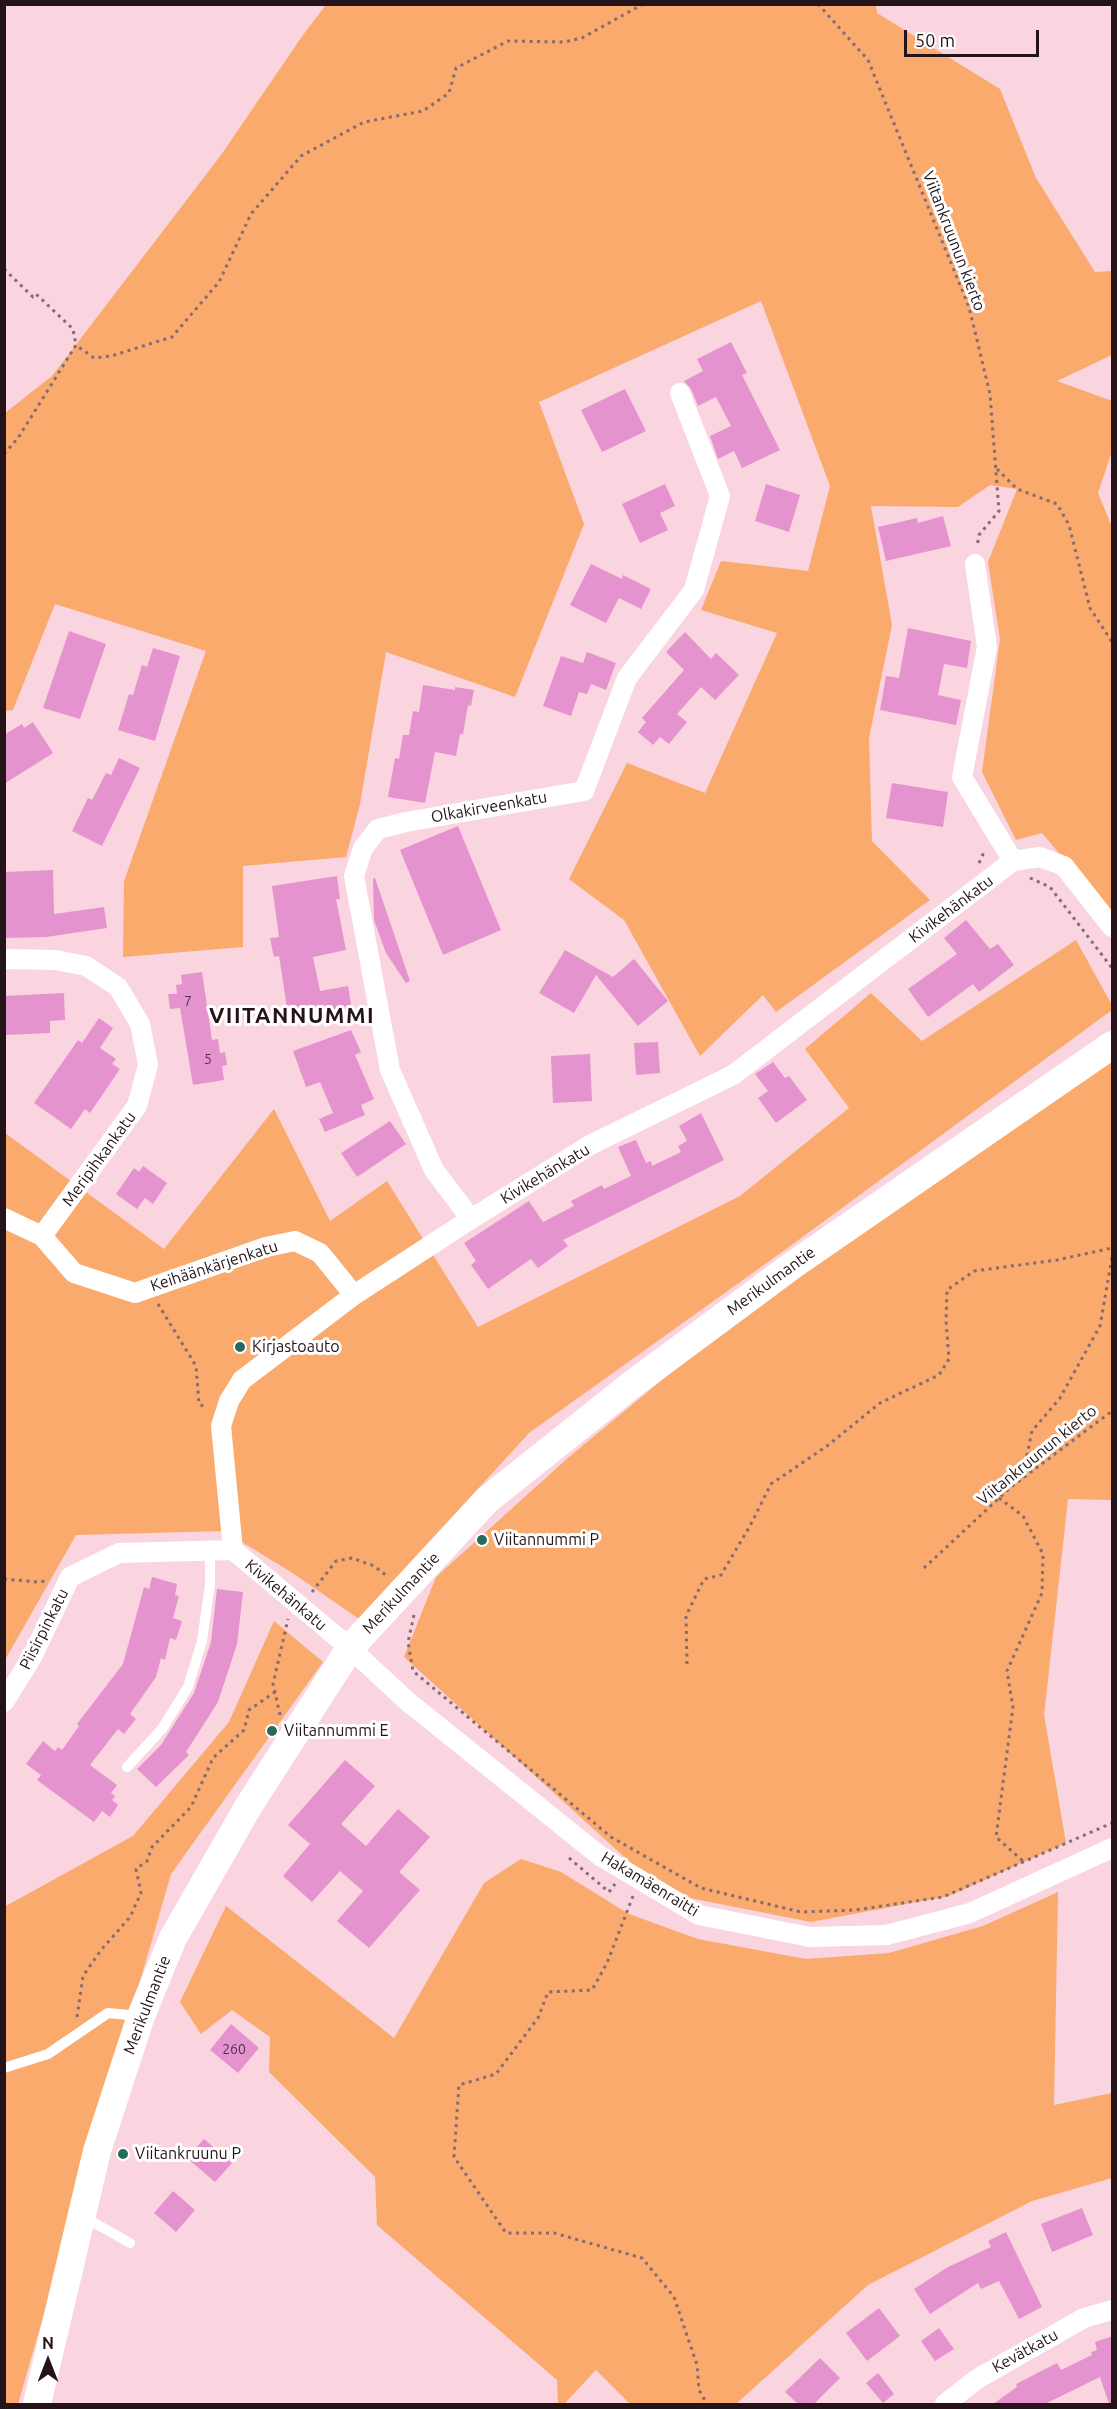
<!DOCTYPE html>
<html>
<head>
<meta charset="utf-8">
<style>
	body { margin:0 }
	#map { position:relative; width:1117px; height:2409px; overflow:hidden; background:#fad4df; font-family:Ubuntu,sans-serif }
	canvas { display:block }
	.frame { position:absolute; inset:0; border:6px solid #24141a; pointer-events:none }
	.north { position:absolute; left:18px; top:2331px; width:60px; height:60px; -webkit-text-stroke:4px #fff; paint-order:stroke; rotate:0deg; font-size:16px; font-weight:700; line-height:24px; text-align:center; color:#24141a }
	.north::after { content:''; display:block; margin:auto; width:21px; height:27px; background:#24141a; clip-path:polygon(50% 0,100% 100%,50% 72%,0 100%) }
	.scale { position:absolute; left:904px; top:30px; width:135px; height:27px; box-sizing:border-box; border:3px solid #24141a; border-top:0; padding-left:8px; font-size:18px; line-height:21px; white-space:nowrap; color:#24141a; -webkit-text-stroke:4px #fff; paint-order:stroke }
</style>
</head>
<body>
<div id="map">
<canvas width="1117" height="2409"></canvas>
<div class="frame"></div>
<div class="north">N</div>
<div class="scale">50 m</div>
</div>
<script>
const ctx = document.querySelector('canvas').getContext('2d');
ctx.lineJoin = 'round';
function fillPath(path, color) { ctx.fillStyle = color; ctx.fill(path, 'evenodd'); }
const shape = rows => new Path2D(rows.map(r => 'M' + r).join(''));
function stroke(path, color, width, dash) { ctx.strokeStyle = color; ctx.lineWidth = width; ctx.lineCap = dash ? 'butt' : 'round'; ctx.setLineDash(dash || []); ctx.stroke(path); }
function write(font, color, halo, rows, align = 'center') {
  ctx.font = font + ' Ubuntu,sans-serif'; ctx.lineWidth = 6; ctx.setLineDash([]); ctx.textBaseline = 'middle'; ctx.strokeStyle = halo; ctx.fillStyle = color; for (const [text, x, y, turn = 0] of rows) {
    ctx.save(); ctx.translate(x, y); ctx.rotate((+turn || 0) * Math.PI / 180); ctx.textAlign = isNaN(turn) ? turn : align; if (halo) ctx.strokeText(text, 0, 0); ctx.fillText(text, 0, 0); ctx.restore();
  }
}
const green = shape([
	[326,5,876,5,877,13,1000,89,1036,178,1095,272,1112,271,1112,355,1057,381,1112,401,1112,451,1098,493,1112,527,1112,917,1042,833,1016,840,982,772,1000,639,988,562,1017,489,990,485,958,507,871,506,892,625,869,738,872,841,930,900,776,1012,763,995,700,1056,624,920,569,879,627,763,705,793,777,633,701,610,721,561,808,571,830,486,761,301,539,402,584,524,515,697,386,652,360,804,346,857,243,866,243,947,123,957,124,881,206,651,55,604,13,710,5,711,5,413,52,376,221,155,303,35],
	[1076,940,1112,1005,1112,1010,782,1252,529,1433,359,1619,294,1574,224,1531,76,1535,5,1660,5,1133,164,1249,274,1109,330,1221,387,1181,478,1327,740,1196,849,1108,805,1049,871,993,922,1041],
	[1112,1053,1112,1500,1068,1499,1044,1715,1066,1843,949,1896,811,1922,664,1893,404,1657,436,1577,569,1457,750,1307],
	[274,1621,323,1662,171,1874,18,2404,4,2404,4,1907,133,1836,229,1722],
	[521,1859,561,1872,629,1914,698,1939,806,1959,889,1953,983,1926,1058,1892,1054,2105,1112,2093,1112,2178,1032,2201,868,2285,736,2404,630,2404,596,2370,564,2404,558,2404,557,2380,377,2225,375,2177,269,2072,270,2037,232,2010,201,2034,180,2002,226,1906,394,2038,484,1883]
]);
const building = shape([
	[731,342,747,373,742,375,780,450,742,468,734,451,718,459,710,436,731,426,716,397,698,406,691,389,684,381,703,371,697,359],
	[625,389,646,431,602,452,581,410],
	[665,484,675,506,660,513,668,530,640,543,622,504],
	[766,484,800,495,789,532,755,521],
	[943,516,951,546,886,561,878,527,917,518,918,523],
	[591,564,622,579,623,575,651,589,641,609,619,598,606,623,570,605],
	[908,628,971,641,967,668,944,664,938,695,961,700,956,725,880,710,886,676,899,678],
	[69,631,106,644,80,719,43,708],
	[685,632,711,659,716,653,739,675,715,700,701,687,677,714,687,722,669,744,660,737,653,745,638,732,646,722,642,718,684,670,666,652],
	[153,648,180,656,155,741,118,730,129,694,133,695,142,665,147,667],
	[587,652,616,663,606,690,591,684,587,694,579,692,571,716,543,706,561,656,583,663],
	[423,685,455,690,455,687,474,690,471,706,468,705,463,734,460,734,456,756,435,752,425,803,388,797,395,758,399,759,403,735,409,735,413,711,419,712],
	[33,722,53,753,4,784,4,735,22,724,24,728],
	[119,758,140,768,102,846,72,831,88,798,92,800,106,773,111,775],
	[892,783,948,792,943,827,886,818],
	[458,826,501,930,443,955,400,850],
	[53,870,54,914,104,907,107,928,46,937,4,938,4,872],
	[337,876,340,899,336,899,346,950,313,957,320,991,348,986,352,1010,289,1021,279,956,274,957,270,938,279,937,272,886],
	[375,878,410,981,406,983,386,953,374,920,373,879],
	[966,920,990,949,998,944,1014,965,979,992,973,984,928,1017,908,989,957,954,944,938],
	[565,950,613,977,634,959,668,1001,638,1026,596,975,574,1013,539,993],
	[202,972,212,1040,218,1039,220,1053,225,1052,227,1065,222,1066,224,1080,193,1085,180,1008,170,1009,168,994,177,994,176,985,182,984,181,975],
	[64,993,65,1020,50,1021,50,1033,4,1035,4,996],
	[99,1018,113,1028,100,1048,116,1059,112,1064,120,1069,90,1113,85,1109,71,1129,34,1103,78,1040,82,1043],
	[351,1030,361,1052,355,1055,374,1099,361,1105,365,1115,325,1132,319,1119,333,1113,320,1082,306,1087,293,1051],
	[658,1042,660,1073,636,1075,634,1043],
	[590,1054,592,1101,553,1103,551,1056],
	[773,1062,785,1078,789,1076,807,1100,776,1123,758,1098,768,1091,755,1074],
	[701,1113,724,1160,563,1240,568,1246,538,1268,531,1259,488,1289,471,1265,476,1261,464,1243,529,1201,543,1222,574,1206,571,1201,602,1185,604,1189,631,1176,618,1147,636,1140,646,1163,651,1161,652,1166,681,1152,678,1146,687,1141,679,1126],
	[390,1121,406,1144,357,1177,341,1153],
	[143,1166,167,1183,153,1204,145,1198,137,1209,116,1194,134,1168,139,1172],
	[152,1577,177,1584,175,1595,179,1596,173,1618,182,1621,176,1640,170,1638,165,1660,161,1658,156,1677,130,1714,136,1719,124,1734,118,1729,90,1765,117,1785,111,1793,115,1796,112,1800,118,1805,110,1817,102,1811,94,1822,37,1780,41,1775,26,1764,43,1741,55,1751,58,1747,62,1750,79,1726,77,1724,123,1664,144,1587,149,1589],
	[217,1589,243,1592,237,1644,218,1702,186,1752,189,1755,156,1787,137,1769,161,1745,194,1693,211,1642],
	[345,1760,375,1786,341,1824,366,1846,398,1809,430,1837,399,1872,420,1890,369,1948,337,1921,363,1891,340,1871,312,1902,283,1876,310,1844,288,1825],
	[231,2024,259,2048,238,2073,210,2050],
	[204,2139,232,2163,215,2182,187,2158],
	[173,2191,195,2210,176,2232,154,2213],
	[1082,2208,1093,2235,1052,2252,1041,2224],
	[1006,2232,1042,2307,1019,2319,999,2281,981,2289,978,2283,930,2314,914,2289,948,2267,991,2247,988,2241],
	[879,2308,900,2336,867,2361,846,2333],
	[939,2328,954,2349,935,2361,921,2341],
	[1113,2336,1113,2404,1109,2404,1100,2377,1045,2404,993,2404,1017,2387,1016,2384,1057,2363,1061,2370,1092,2355,1091,2352,1097,2350,1095,2342],
	[820,2358,840,2378,814,2404,798,2404,785,2392],
	[878,2373,894,2394,883,2403,866,2383]
]);
const path = shape([
	[818,4,868,60,969,307,990,394,999,511,979,535,977,547],
	[4,262,4,264],
	[4,269,33,297,36,294,73,329,76,345],
	[4,454,18,438,76,345,94,358,111,356,172,337,219,282,251,214,301,156,364,122,423,111,449,93,456,68,508,41,564,42,582,38,643,4],
	[997,469,1017,489,1057,504,1069,525,1090,608,1112,642],
	[979,863,985,850],
	[1030,878,1050,887,1112,968],
	[158,1304,196,1366,199,1404,207,1408],
	[1022,1478,1032,1431,1060,1398,1100,1326,1112,1257],
	[999,1498,1023,1516,1043,1554,1042,1593,1007,1671,1013,1707,996,1837,1023,1861],
	[924,1568,1011,1487,1112,1411],
	[4,1579,38,1582,47,1581],
	[312,1592,336,1561,352,1558,374,1566,387,1576],
	[414,1615,408,1642,413,1671,611,1837,701,1888,801,1912,855,1910,943,1897,1112,1823],
	[687,1664,686,1616,704,1579,721,1575,750,1526,771,1484,827,1446,880,1403,939,1375,949,1359,946,1321,947,1290,974,1271,1057,1260,1112,1248],
	[280,1715,273,1684,288,1619],
	[569,1858,609,1892,615,1884],
	[633,1896,607,1963,592,1990,548,1992,538,2018,496,2074,459,2085,454,2157,506,2233,554,2233,642,2258,674,2297,697,2365,699,2390,707,2404],
	[77,2017,83,1976,101,1950,130,1917,141,1893,136,1869,147,1861,152,1847,191,1807,213,1758,244,1730,249,1710,275,1692]
]);
const lane = shape([
	[127,1767,162,1729,188,1687,202,1641,210,1585,210,1550],
	[4,2068,48,2054,108,2013,139,2016],
	[82,2216,130,2243]
]);
const street = shape([
	[975,564,987,647,962,777,1013,861],
	[1112,927,1064,866,1040,857,1013,861,733,1075,590,1145,471,1219,354,1295,242,1380,229,1401,221,1426,233,1550,350,1648,407,1701,600,1856,699,1915,810,1937,887,1935,970,1913,1112,1848],
	[4,959,56,960,86,966,118,987,140,1024,148,1065,137,1106,42,1236],
	[4,1218,42,1236,74,1273,135,1293,266,1247,295,1241,320,1253,354,1295],
	[471,1219,434,1170,390,1070,354,876,363,848,378,829,406,822,584,791,627,678,694,590,720,496,680,393],
	[4,1702,32,1657,70,1577,119,1553,233,1550],
	[945,2404,977,2379,1084,2318,1112,2310]
]);
const secondary = shape([
	[37,2404,97,2151,141,2016,173,1938,248,1807,350,1648,487,1500,630,1386,793,1265,1112,1045]
]);
const markers = [
	[240,1347,6,"#256a5d"],
	[482,1540,6,"#256a5d"],
	[272,1731,6,"#256a5d"],
	[123,2154,6,"#256a5d"]
];
const numberNames = [
	["7",188,1001],
	["5",208,1059],
	["260",234,2049]
];
const streetNames = [
	["Viitankruunun kierto",954,241,69],
	["Olkakirveenkatu",489,807,-10],
	["Kivikehänkatu",951,909,-37],
	["Meripihkankatu",99,1159,-54],
	["Kivikehänkatu",545,1174,-31],
	["Keihäänkärjenkatu",214,1266,-18],
	["Merikulmantie",771,1281,-36],
	["Viitankruunun kierto",1037,1455,-39],
	["Merikulmantie",401,1593,-47],
	["Kivikehänkatu",286,1595,40],
	["Piisirpinkatu",44,1629,-63],
	["Hakamäenraitti",650,1884,31],
	["Merikulmantie",147,2005,-69],
	["Kevätkatu",1025,2351,-29]
];
const poiNames = [
	["Kirjastoauto",252,1347],
	["Viitannummi P",494,1540],
	["Viitannummi E",284,1731],
	["Viitankruunu P",135,2154]
];
const districtNames = [
	["VIITANNUMMI",292,1016]
];
fillPath(green, '#f9aa6c');
fillPath(building, '#e593ce');
stroke(path, '#856b73', 3, [3, 4.5]);
stroke(lane, '#fff', 10);
stroke(street, '#fff', 20);
stroke(secondary, '#fff', 28);
for (const [x, y, r, color] of markers) { const dot = new Path2D(); dot.arc(x, y, r, 0, 2 * Math.PI); ctx.fillStyle = color; ctx.fill(dot); stroke(dot, '#fff', 2); }
write('14px', '#543447', null, numberNames);
write('16px', '#24141a', '#fff', streetNames);
write('16px', '#24141a', '#fff', poiNames, 'left');
ctx.letterSpacing = '1.5px';
write('bold 22px', '#24141a', '#fff', districtNames);
ctx.letterSpacing = '0px';
</script>
</body>
</html>
